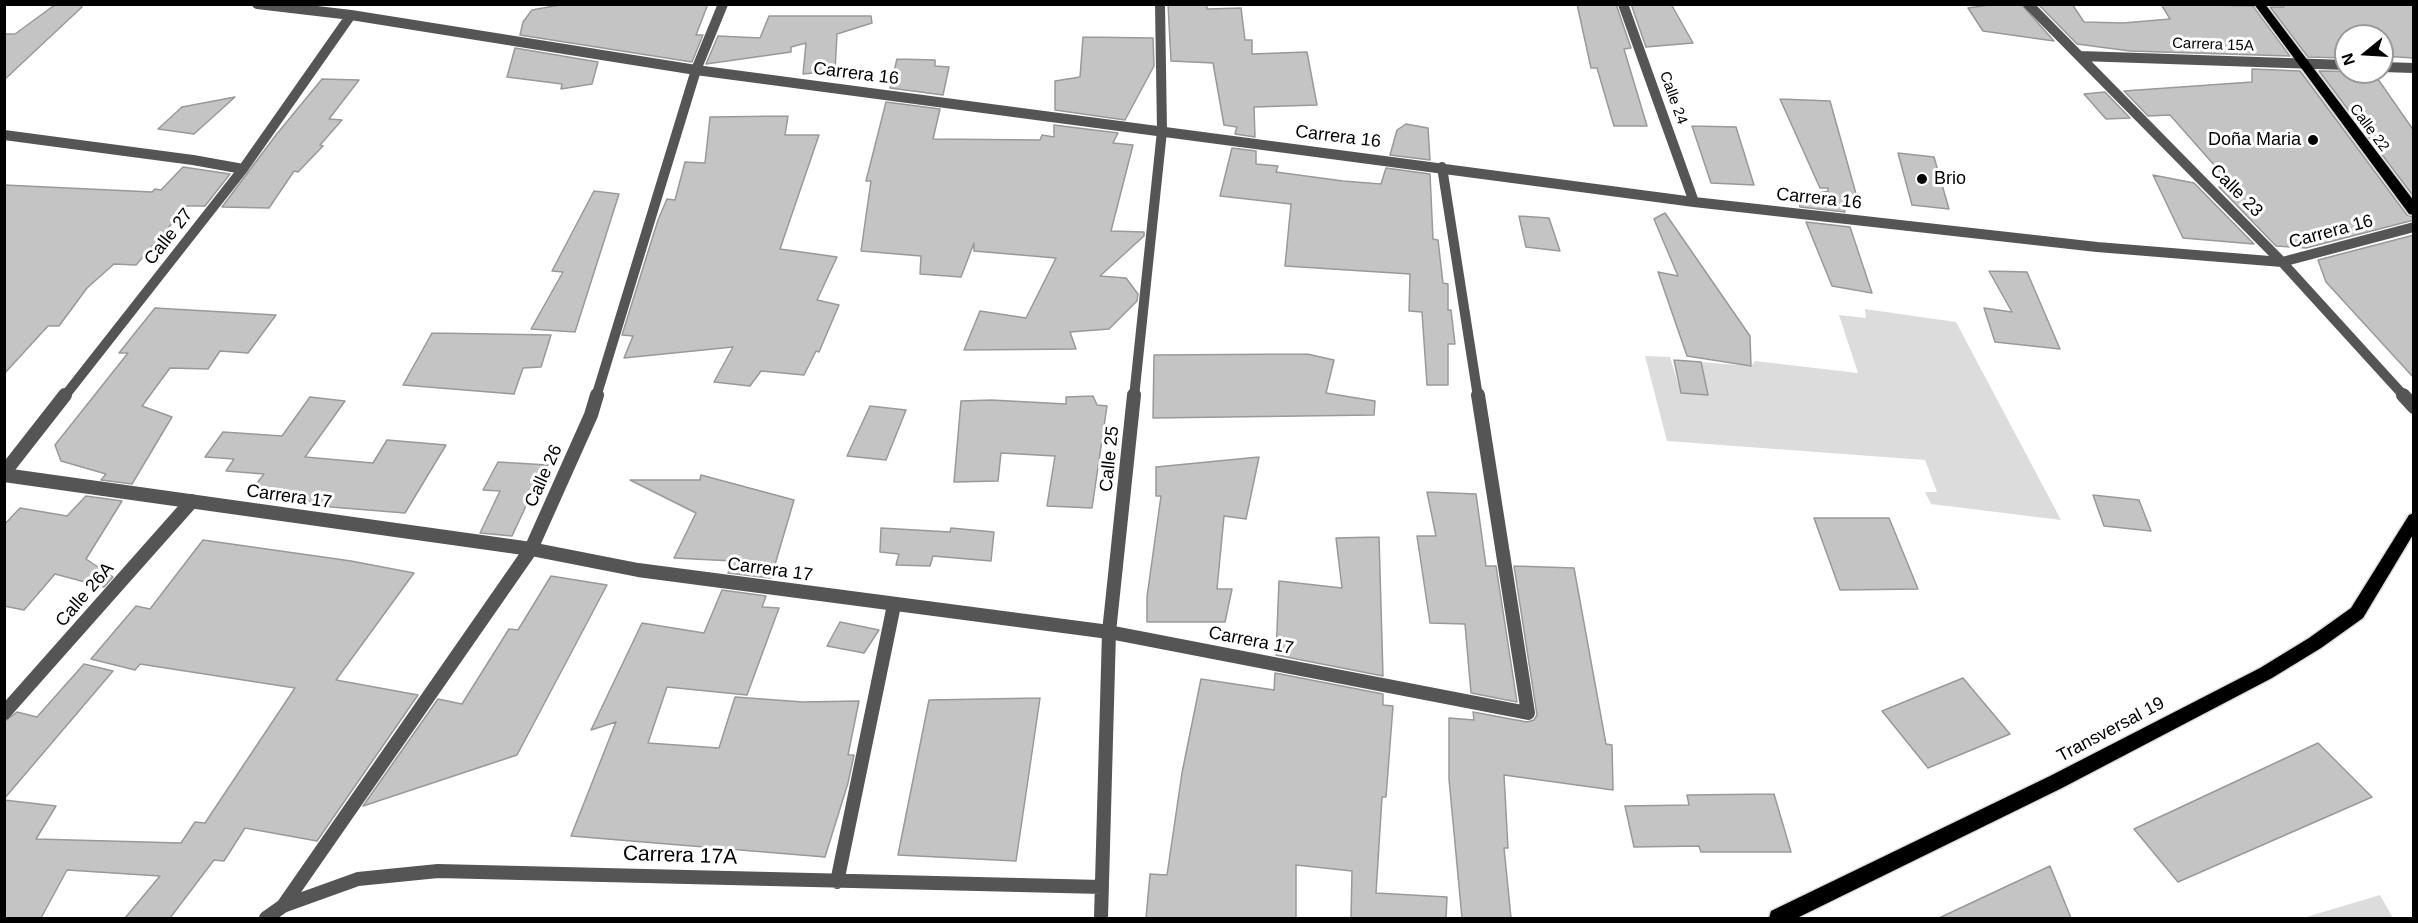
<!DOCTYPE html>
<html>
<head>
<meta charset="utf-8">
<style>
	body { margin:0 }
	#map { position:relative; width:2418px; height:923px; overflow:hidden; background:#fff; font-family:Helvetica,sans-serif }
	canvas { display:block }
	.frame { position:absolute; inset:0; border:6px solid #000; pointer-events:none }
	.north { position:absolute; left:2334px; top:24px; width:60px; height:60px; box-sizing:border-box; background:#fff; border:2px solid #999; border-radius:50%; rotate:252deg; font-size:16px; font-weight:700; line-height:24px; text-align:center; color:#000 }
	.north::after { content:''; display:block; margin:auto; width:21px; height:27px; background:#000; clip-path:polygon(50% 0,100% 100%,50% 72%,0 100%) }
</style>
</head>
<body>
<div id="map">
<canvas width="2418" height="923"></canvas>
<div class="frame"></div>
<div class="north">N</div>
</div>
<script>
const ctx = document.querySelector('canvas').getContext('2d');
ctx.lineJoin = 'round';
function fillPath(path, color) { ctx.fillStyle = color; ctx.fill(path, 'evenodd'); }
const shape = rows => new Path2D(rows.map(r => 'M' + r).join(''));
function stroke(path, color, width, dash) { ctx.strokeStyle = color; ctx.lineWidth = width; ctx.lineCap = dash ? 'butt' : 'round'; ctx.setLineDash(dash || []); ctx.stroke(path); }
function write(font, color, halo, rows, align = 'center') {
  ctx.font = font + ' Helvetica,sans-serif'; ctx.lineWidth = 6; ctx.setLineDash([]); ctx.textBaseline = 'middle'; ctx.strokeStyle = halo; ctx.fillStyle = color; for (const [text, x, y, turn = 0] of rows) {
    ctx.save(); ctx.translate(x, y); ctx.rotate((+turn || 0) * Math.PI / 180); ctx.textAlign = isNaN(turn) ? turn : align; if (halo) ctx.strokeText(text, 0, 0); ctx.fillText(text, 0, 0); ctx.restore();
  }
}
const green = shape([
	[1865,309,1956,322,2061,520,1931,504,1925,492,1937,492,1925,460,1667,441,1645,356,1670,357,1681,393,1708,394,1701,362,1751,366,1755,361,1858,373,1839,315,1866,318],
	[2380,895,2393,918,2303,918]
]);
const building = shape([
	[56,4,80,4,82,7,4,80,4,34,15,34,56,4],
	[565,4,708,4,696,35,703,35,692,62,520,35,523,22,532,10,565,4],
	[1168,4,1207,4,1207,9,1241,8,1245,40,1252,40,1252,54,1307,52,1317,105,1254,107,1255,137,1235,134,1237,127,1224,125,1213,63,1171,61,1168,4],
	[1577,4,1616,4,1631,48,1624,49,1647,126,1614,126,1597,68,1591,68,1577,4],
	[1631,4,1671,4,1693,43,1646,47,1631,4],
	[1996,4,2021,4,2054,41,1983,31,1968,8,1996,4],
	[2038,4,2072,4,2084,22,2123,23,2170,19,2161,4,2253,6,2290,56,2130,51,2077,44,2038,4],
	[2282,4,2414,4,2414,58,2382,56,2382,36,2346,36,2346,58,2308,57,2270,7,2284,7,2282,4],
	[769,16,871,16,872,23,837,34,835,71,803,74,806,43,791,47,791,52,706,64,718,36,760,38,769,16],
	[1083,37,1153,38,1154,66,1125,120,1055,110,1055,81,1080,77,1083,37],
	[515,48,598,62,592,84,561,89,562,84,507,77,515,48],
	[897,59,935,60,935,66,949,67,943,95,890,88,897,59],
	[2252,69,2300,71,2407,215,2414,217,2414,220,2306,248,2276,246,2219,187,2237,191,2170,115,2148,116,2124,91,2252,82,2252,69],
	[2319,71,2373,72,2414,131,2414,197,2319,71],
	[322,79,359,80,329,119,342,120,320,145,323,146,298,172,294,171,269,208,222,207,276,135,322,79],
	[2105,92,2130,118,2106,119,2084,94,2105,92],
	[235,97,194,134,158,129,182,107,235,97],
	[1780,99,1830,101,1860,208,1843,206,1845,212,1800,207,1797,198,1828,191,1828,188,1820,188,1780,99],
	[886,102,940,109,933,139,1040,140,1042,135,1054,137,1054,125,1118,133,1113,143,1133,145,1111,231,1144,232,1144,236,1100,276,1126,278,1138,294,1137,301,1109,329,1070,332,1076,349,964,350,980,311,1026,318,1056,258,974,251,974,243,961,277,920,274,921,256,861,251,871,181,866,181,886,102],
	[788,116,785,135,819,135,780,249,837,257,817,300,839,305,819,352,816,351,804,375,761,371,750,386,714,382,733,347,624,358,633,336,622,335,658,220,667,199,675,200,685,162,705,163,710,117,788,116],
	[1406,124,1428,128,1430,160,1390,155,1397,130,1406,124],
	[1692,126,1736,127,1754,185,1711,183,1692,126],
	[1232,148,1256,151,1256,164,1278,166,1276,172,1343,181,1381,184,1386,168,1430,174,1433,239,1438,240,1443,283,1448,284,1448,310,1451,310,1455,344,1448,344,1448,385,1427,385,1422,312,1409,311,1410,274,1285,266,1291,204,1220,196,1232,148],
	[1898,153,1934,157,1949,209,1912,205,1898,153],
	[183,167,230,174,205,206,187,206,136,265,114,264,87,288,59,326,48,326,4,374,4,185,152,192,155,189,161,190,183,167],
	[2153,175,2194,183,2254,244,2183,238,2153,175],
	[594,191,619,194,575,332,531,329,563,272,552,271,594,191],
	[1665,213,1750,336,1751,366,1687,356,1658,272,1678,276,1654,219,1665,213],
	[1519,216,1549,218,1560,251,1526,247,1519,216],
	[1806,222,1850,227,1872,293,1832,286,1806,222],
	[2414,235,2414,378,2326,282,2318,260,2414,235],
	[1989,271,2027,272,2060,349,1995,342,1984,308,2012,312,1989,271],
	[155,308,276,315,248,353,220,351,208,369,170,368,142,406,172,417,132,484,101,480,106,474,61,461,55,445,128,353,119,353,155,308],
	[432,333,551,335,541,367,523,368,514,394,403,385,432,333],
	[1307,354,1334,360,1326,393,1375,401,1374,415,1153,418,1154,355,1307,354],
	[1674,360,1701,362,1708,395,1681,393,1674,360],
	[1093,396,1097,405,1107,406,1092,508,1047,506,1055,456,1001,453,998,481,954,482,961,401,991,400,1066,404,1066,397,1093,396],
	[310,397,345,401,305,457,373,463,387,440,446,445,405,513,331,507,254,487,264,474,226,471,234,459,205,457,223,432,282,436,310,397],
	[870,406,906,410,886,460,847,456,870,406],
	[1259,457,1246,519,1224,516,1217,589,1232,589,1225,622,1147,622,1147,597,1161,496,1156,496,1156,467,1259,457],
	[498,462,548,465,534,493,532,493,512,536,480,533,500,491,483,490,498,462],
	[701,475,794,500,771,578,728,573,733,561,674,558,696,513,630,480,700,480,701,475],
	[1427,492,1476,494,1486,566,1496,566,1517,702,1471,693,1465,624,1430,623,1417,536,1436,536,1427,492],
	[2093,495,2139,500,2151,531,2104,526,2093,495],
	[86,496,122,501,86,559,113,577,104,587,55,574,24,610,4,606,4,525,20,508,67,516,86,496],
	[1814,518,1889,518,1918,589,1840,590,1814,518],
	[881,528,950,532,951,528,994,532,991,561,933,556,930,566,896,565,899,554,880,552,881,528],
	[1379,537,1383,676,1276,655,1279,581,1342,588,1336,538,1379,537],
	[203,540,351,561,414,573,336,680,418,695,317,841,245,828,224,861,214,860,170,918,125,918,160,876,67,870,41,918,4,918,4,800,56,806,36,839,181,843,195,822,205,823,295,688,140,664,135,670,91,659,136,606,150,609,203,540],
	[1514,566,1574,568,1606,744,1612,745,1613,790,1504,775,1508,848,1504,848,1511,918,1462,918,1449,779,1449,718,1474,720,1473,712,1527,722,1534,720,1537,715,1514,566],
	[551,576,607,585,517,755,363,806,438,699,462,704,509,629,518,630,551,576],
	[722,590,766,596,762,607,779,608,747,695,667,687,648,743,719,748,735,697,803,702,859,701,848,755,854,755,848,783,825,857,571,836,616,722,591,730,642,623,704,633,722,590],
	[840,622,879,630,864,653,827,646,840,622],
	[84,664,113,671,4,799,4,722,17,712,37,717,84,664],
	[1275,673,1383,694,1383,705,1393,706,1386,797,1382,797,1376,893,1447,897,1446,918,1351,918,1352,871,1296,865,1296,918,1146,918,1150,874,1167,875,1182,773,1201,679,1274,690,1275,673],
	[1963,678,2010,734,1928,768,1882,711,1963,678],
	[1040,698,1016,861,898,855,929,700,1040,698],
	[2318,743,2372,797,2178,882,2134,829,2318,743],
	[1774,794,1791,852,1701,852,1699,846,1634,847,1625,806,1689,805,1687,795,1774,794],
	[2050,866,2071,918,1939,918,2050,866]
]);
const minorFar1 = shape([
	[257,4,351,15,696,70,1694,202,2097,247,2282,262,2414,227],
	[1623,4,1694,202],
	[2028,4,2282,262,2405,397],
	[2080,56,2346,65],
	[2382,67,2414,68],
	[4,135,193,160,243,169],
	[1442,167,1478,397],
	[64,397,243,169,351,15],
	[596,397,696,70,723,4],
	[1134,397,1162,131,1160,4]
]);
const minor = shape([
	[2403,395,2414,407],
	[4,473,65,395],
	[4,475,531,549,638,570,1109,632,1528,713,1478,395],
	[4,713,192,501],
	[837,882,894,605],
	[283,906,531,549,591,415,597,395],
	[266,918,283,906,358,879,438,871,1102,887],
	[1101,918,1109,632,1134,395]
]);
const primary = shape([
	[2254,4,2265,4,2414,201,2414,215,2409,214,2254,4],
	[2414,513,2414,533,2363,618,2321,648,2272,678,2062,788,1797,918,1769,918,1771,911,2050,776,2260,668,2309,638,2351,608,2409,515,2414,513]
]);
const markers = [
	[2313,140,6,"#000"],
	[1922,179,6,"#000"]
];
const farStreetnames = [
	["Carrera 15A",2213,45,2],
	["Calle 24",1673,98,70],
	["Calle 22",2369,128,53]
];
const streetNames = [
	["Carrera 16",856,74,7],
	["Carrera 16",1338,137,7],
	["Calle 23",2236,191,45],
	["Carrera 16",1819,199,6],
	["Carrera 16",2331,232,-15],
	["Calle 27",169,237,-52],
	["Calle 25",1110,459,-84],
	["Calle 26",544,476,-66],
	["Carrera 17",289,497,8],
	["Carrera 17",770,570,8],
	["Calle 26A",85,595,-49],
	["Carrera 17",1251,641,11],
	["Transversal 19",2111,730,-28]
];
const poiNames = [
	["Doña Maria",2301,140],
	["Brio",1934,179,"left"]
];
const nearStreetnames = [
	["Carrera 17A",680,856,2]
];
fillPath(green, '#dcdcdc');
fillPath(building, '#c4c4c4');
stroke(building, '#999', 1.5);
stroke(primary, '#dbdbdb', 3);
stroke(minorFar1, '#555', 10);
stroke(minor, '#555', 14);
fillPath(primary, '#000');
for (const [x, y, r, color] of markers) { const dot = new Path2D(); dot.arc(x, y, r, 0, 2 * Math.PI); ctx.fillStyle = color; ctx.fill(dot); stroke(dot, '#fff', 2); }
write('15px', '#000', '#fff', farStreetnames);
write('18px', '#000', '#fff', streetNames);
write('18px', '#000', '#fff', poiNames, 'right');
write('21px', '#000', '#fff', nearStreetnames);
</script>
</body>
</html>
